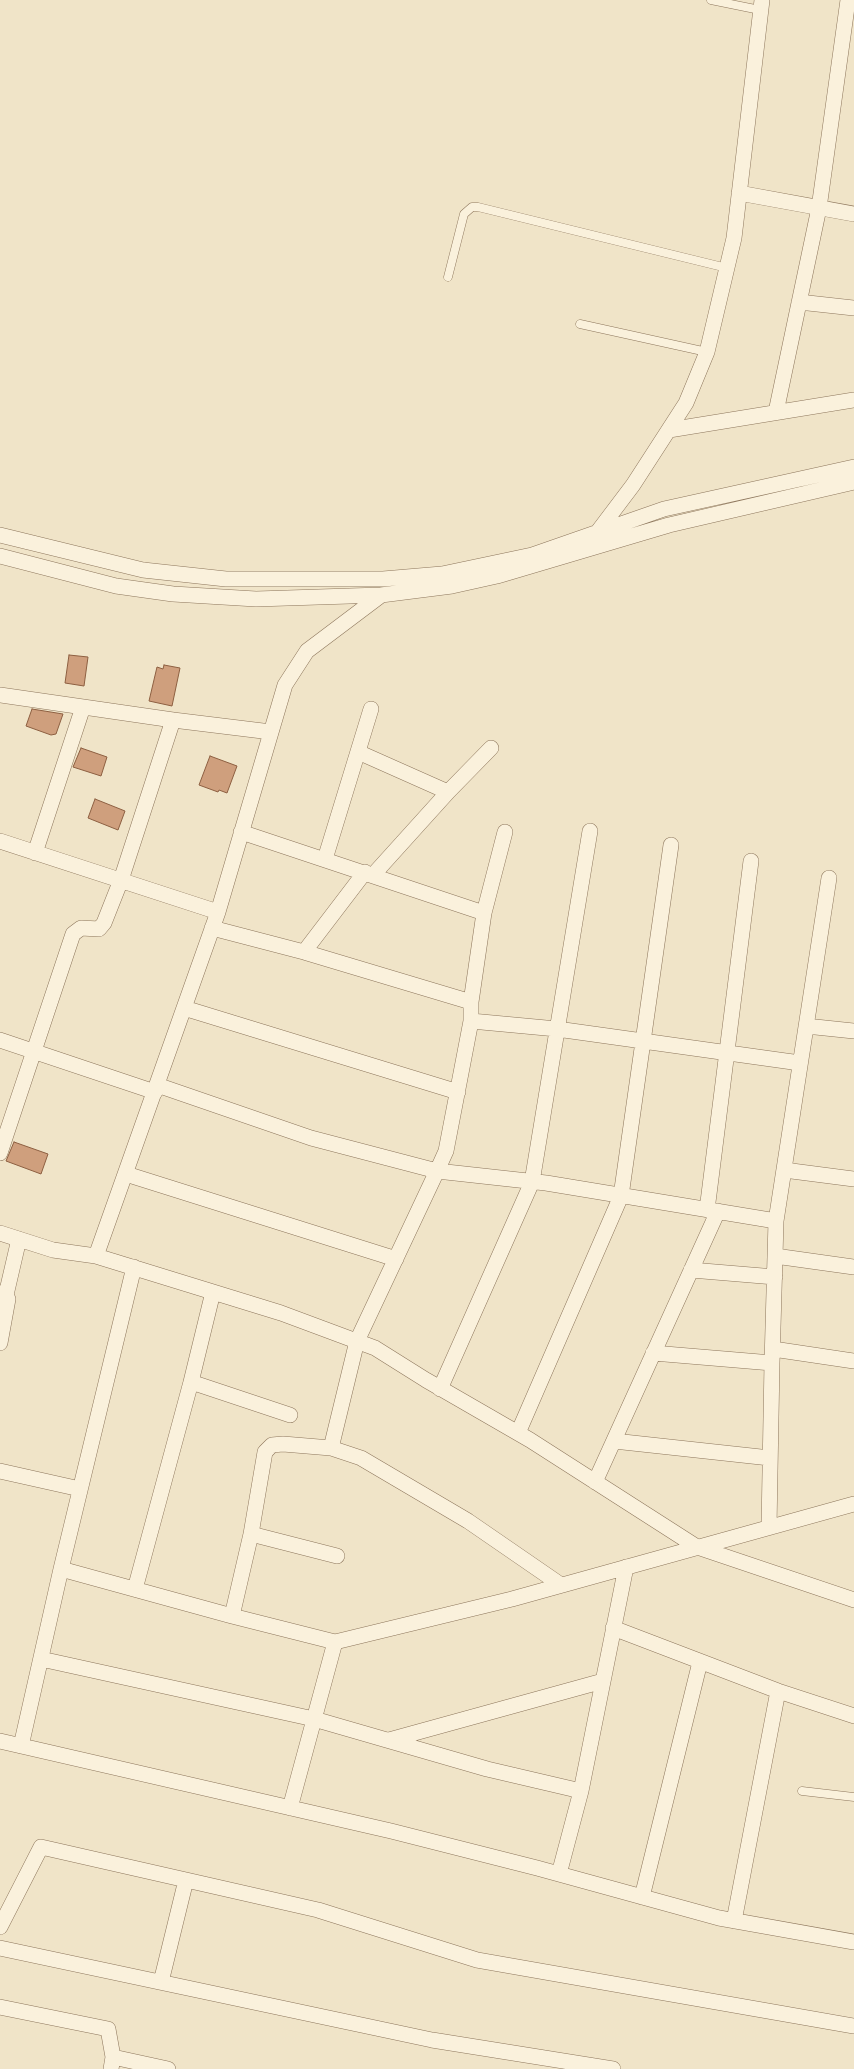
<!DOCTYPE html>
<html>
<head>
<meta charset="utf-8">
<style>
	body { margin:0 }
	canvas { display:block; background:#f0e4c8 }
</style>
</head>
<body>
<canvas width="854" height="2069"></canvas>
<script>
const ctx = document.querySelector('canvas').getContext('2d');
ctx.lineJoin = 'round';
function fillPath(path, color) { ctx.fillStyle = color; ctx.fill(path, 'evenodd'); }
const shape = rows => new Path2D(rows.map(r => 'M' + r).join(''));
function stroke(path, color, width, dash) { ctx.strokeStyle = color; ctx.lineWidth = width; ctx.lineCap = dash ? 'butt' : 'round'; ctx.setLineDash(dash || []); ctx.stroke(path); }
const building = shape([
	[69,655,88,657,84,686,65,683,69,655],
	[164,665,180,668,172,706,149,701,157,667,163,669,164,665],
	[32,709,63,714,56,734,51,735,26,726,32,709],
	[81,748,107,757,101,776,73,767,81,748],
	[210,756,237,766,227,793,219,790,218,792,199,785,210,756],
	[95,799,125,811,118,830,88,818,95,799],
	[14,1142,48,1154,41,1174,6,1161,14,1142]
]);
const lane = shape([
	[711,0,760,10],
	[448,277,464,214,472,207,478,207,727,268],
	[580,324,707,352],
	[802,1791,854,1797]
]);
const street = shape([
	[739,193,854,214],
	[799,302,854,308],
	[776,412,819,208,848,0],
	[669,430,854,400],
	[596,534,633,485,686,403,707,352,734,238,762,0],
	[0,535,143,570,226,579,383,579,442,574,532,555,664,509,854,467],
	[0,556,116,586,173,594,256,599,381,595,452,586,497,576,669,525,854,482],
	[0,695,173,720,121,880,104,923,99,929,81,928,73,934,0,1153],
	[173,720,271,732],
	[358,752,448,792],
	[0,841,218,912,96,1256,281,1313,375,1348,426,1380,530,1440,697,1547,854,1600],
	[35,853,83,707],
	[325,859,371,709],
	[373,875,448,792,491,748],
	[218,912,285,685,307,651,380,596],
	[484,913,505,832],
	[212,928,304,952,471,1002],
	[304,952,365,872],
	[184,1008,458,1092],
	[471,1021,557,1029,800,1063],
	[806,1026,854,1031],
	[0,1040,155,1092],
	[157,1085,311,1138,437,1171,446,1151,471,1021,471,1002,484,913,241,832],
	[784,1170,854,1179],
	[126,1174,396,1259],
	[707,1210,751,861],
	[0,1233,53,1250,96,1256],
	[775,1256,854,1267],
	[691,1270,775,1277],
	[213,1292,191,1382,290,1415],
	[0,1293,6,1295,8,1299,0,1343],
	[6,1295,19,1239],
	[773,1349,854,1361],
	[653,1353,772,1363,776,1221],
	[440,1389,532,1182,590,831],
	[518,1433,621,1196,671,845],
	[614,1441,770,1458],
	[331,1448,357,1341,437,1171,546,1183,776,1221,829,878],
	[0,1471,80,1489],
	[595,1482,718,1211],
	[769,1527,772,1363],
	[251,1534,337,1556],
	[61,1569,232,1616,251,1534,265,1452,272,1445,283,1444,331,1448,361,1458,468,1521,561,1585],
	[135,1589,191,1382],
	[232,1616,335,1642,512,1599,854,1504],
	[613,1628,778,1691,734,1921],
	[41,1659,314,1719,487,1769,581,1791,626,1567],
	[778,1691,854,1716],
	[389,1740,603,1681],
	[0,1741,391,1831,537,1868,719,1918,854,1942],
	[21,1746,61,1569,134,1267],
	[290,1808,335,1642],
	[559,1874,581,1791],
	[642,1897,700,1662],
	[0,1927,41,1847,318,1910,477,1960,854,2026],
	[0,1948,432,2040,613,2069],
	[161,1982,186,1880],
	[0,2007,108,2029,113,2057],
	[111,2069,113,2057,168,2069]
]);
fillPath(building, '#cf9f7d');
stroke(building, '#8d5f41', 1);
stroke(lane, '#8d765c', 9);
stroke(street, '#8d765c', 16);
stroke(lane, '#faf1dc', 8);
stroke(street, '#faf1dc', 15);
</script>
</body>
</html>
